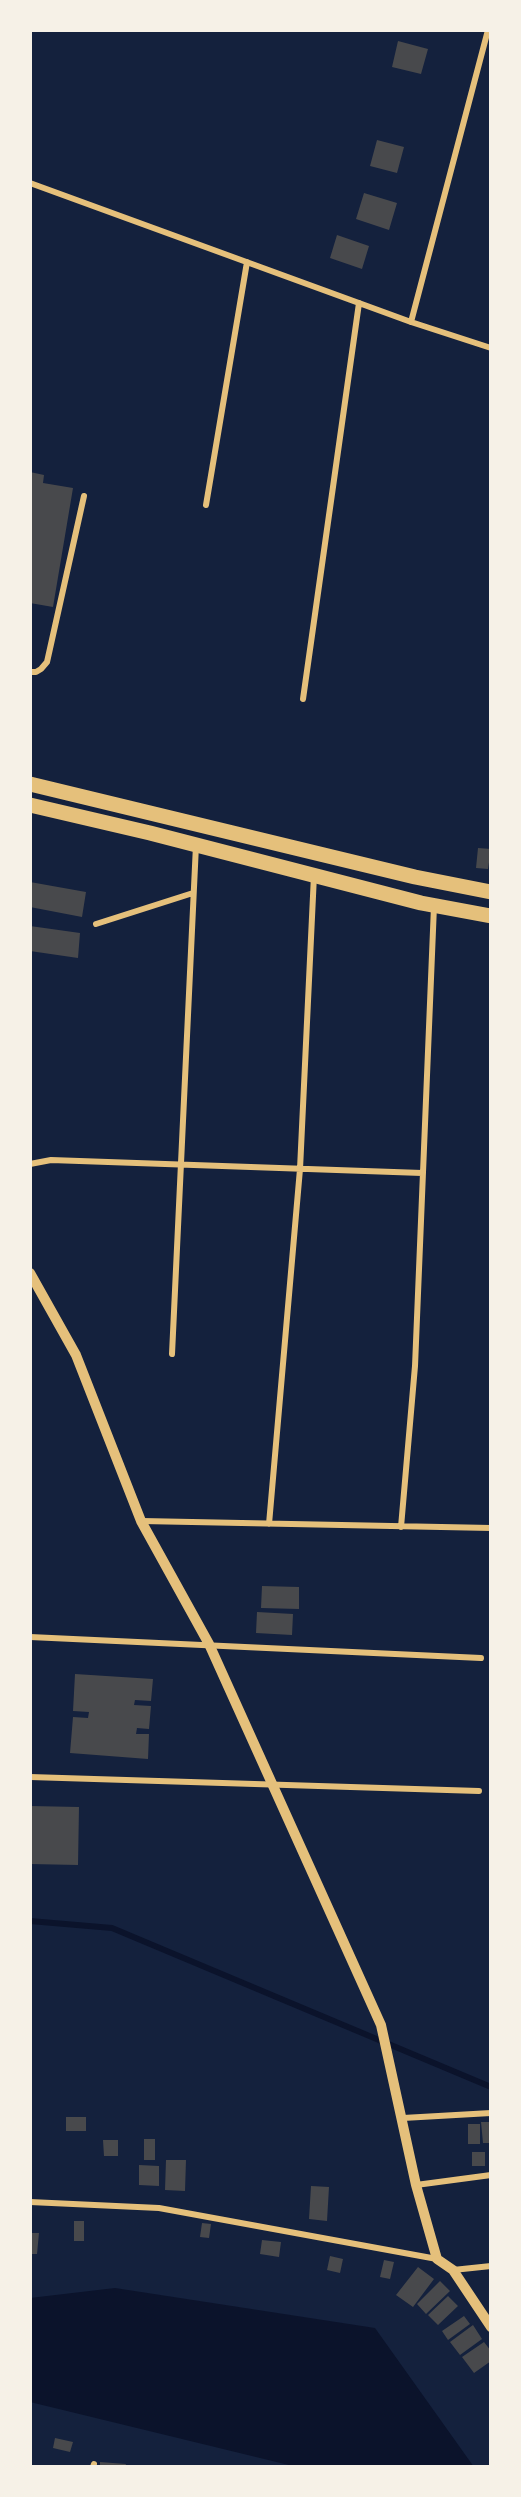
<!DOCTYPE html>
<html>
<head>
<meta charset="utf-8">
<style>
	body { margin:0 }
	#map { position:relative; width:521px; height:2497px; overflow:hidden; background:#14213d; font-family:Manrope,sans-serif }
	canvas { display:block }
	.frame { position:absolute; inset:0; border:32px solid #f6f1e7; pointer-events:none }
</style>
</head>
<body>
<div id="map">
<canvas width="521" height="2497"></canvas>
<div class="frame"></div>
</div>
<script>
const ctx = document.querySelector('canvas').getContext('2d');
ctx.lineJoin = 'round';
function fillPath(path, color) { ctx.fillStyle = color; ctx.fill(path, 'evenodd'); }
const shape = rows => new Path2D(rows.map(r => 'M' + r).join(''));
function stroke(path, color, width, dash) { ctx.strokeStyle = color; ctx.lineWidth = width; ctx.lineCap = dash ? 'butt' : 'round'; ctx.setLineDash(dash || []); ctx.stroke(path); }
const water = shape([
	[115,2288,375,2328,474,2467,297,2467,30,2402,30,2298]
]);
const stream = shape([
	[30,1921,112,1928,491,2087]
]);
const building = shape([
	[398,41,428,49,421,74,392,67],
	[377,140,404,147,397,173,370,166],
	[364,193,397,203,389,230,356,219],
	[337,235,369,246,362,269,330,258],
	[30,472,44,475,43,483,73,488,53,607,30,603],
	[478,848,491,849,488,869,476,868],
	[30,882,86,892,82,917,30,907],
	[30,926,80,933,78,958,30,951],
	[262,1586,299,1587,299,1609,261,1608],
	[257,1612,293,1614,292,1635,256,1633],
	[75,1674,153,1679,151,1701,135,1700,134,1705,151,1706,149,1729,137,1728,136,1734,149,1734,148,1759,70,1753,73,1717,88,1718,89,1712,73,1711],
	[30,1806,79,1807,78,1865,30,1864],
	[66,2117,86,2117,86,2131,66,2131],
	[481,2122,491,2122,491,2143,483,2143],
	[468,2124,480,2124,480,2144,468,2144],
	[144,2139,155,2139,155,2160,144,2160],
	[103,2140,118,2140,118,2156,104,2156],
	[472,2152,485,2152,485,2166,472,2166],
	[166,2160,186,2160,185,2191,165,2190],
	[139,2165,159,2166,159,2186,139,2185],
	[311,2186,329,2187,327,2221,309,2219],
	[74,2221,84,2221,84,2241,74,2241],
	[202,2223,211,2224,209,2238,200,2237],
	[30,2233,39,2233,37,2254,30,2254],
	[262,2240,281,2242,279,2257,260,2254],
	[330,2256,343,2259,340,2273,327,2270],
	[384,2260,394,2262,390,2279,380,2277],
	[418,2267,434,2279,413,2307,396,2295],
	[440,2281,450,2291,426,2314,417,2304],
	[448,2296,458,2306,438,2325,428,2315],
	[464,2316,470,2324,448,2340,442,2331],
	[473,2325,482,2339,460,2355,450,2342],
	[484,2342,491,2351,491,2361,474,2373,462,2357],
	[55,2438,73,2442,70,2452,53,2448],
	[100,2462,126,2464,125,2467,100,2467]
]);
const minor = shape([
	[30,183,411,322,491,348],
	[411,322,488,30],
	[206,505,247,262],
	[30,672,36,672,41,669,47,662,84,496],
	[303,699,359,303],
	[96,924,193,893],
	[30,1164,51,1160,422,1173],
	[172,1354,196,845],
	[142,1521,491,1528],
	[269,1524,300,1169,314,875],
	[401,1527,415,1366,434,906],
	[30,1637,481,1658],
	[30,1777,479,1791],
	[403,2118,491,2113],
	[416,2185,491,2175],
	[30,2202,159,2208,437,2259],
	[453,2270,491,2266],
	[93,2467,94,2464]
]);
const tertiary = shape([
	[30,1273,76,1355,141,1521,209,1644,381,2025,416,2185,437,2259,453,2270,491,2327]
]);
const primary = shape([
	[30,784,415,877,491,892],
	[30,805,150,833,421,903,491,916]
]);
fillPath(water, '#0b132b');
stroke(stream, '#0b132b', 6);
fillPath(building, '#48494c');
stroke(minor, '#e5c07b', 6);
stroke(tertiary, '#e5c07b', 10);
stroke(primary, '#e5c07b', 15);
</script>
</body>
</html>
